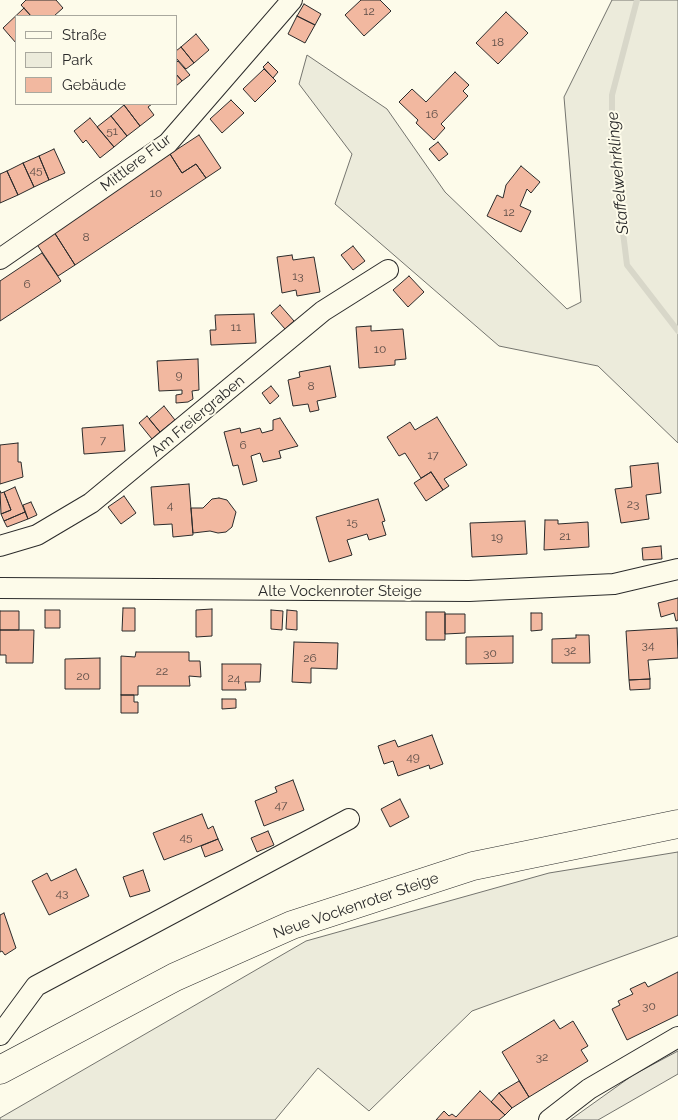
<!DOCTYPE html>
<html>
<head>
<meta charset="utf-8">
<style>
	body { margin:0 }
	#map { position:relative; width:678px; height:1120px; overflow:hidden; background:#fdfbea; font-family:Raleway,sans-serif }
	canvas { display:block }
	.legend { position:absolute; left:15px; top:15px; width:162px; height:90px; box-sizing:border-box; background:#fdfbea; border:1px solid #a9a89e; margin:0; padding:6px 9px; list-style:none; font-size:15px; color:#2b2b2b }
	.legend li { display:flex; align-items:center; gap:10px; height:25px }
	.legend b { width:25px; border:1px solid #a9a89e }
</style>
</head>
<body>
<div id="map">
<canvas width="678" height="1120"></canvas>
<ul class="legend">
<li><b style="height:6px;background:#fdfbea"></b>Straße</li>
<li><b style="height:14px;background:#ecebdb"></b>Park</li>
<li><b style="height:14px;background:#f2b8a0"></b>Gebäude</li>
</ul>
</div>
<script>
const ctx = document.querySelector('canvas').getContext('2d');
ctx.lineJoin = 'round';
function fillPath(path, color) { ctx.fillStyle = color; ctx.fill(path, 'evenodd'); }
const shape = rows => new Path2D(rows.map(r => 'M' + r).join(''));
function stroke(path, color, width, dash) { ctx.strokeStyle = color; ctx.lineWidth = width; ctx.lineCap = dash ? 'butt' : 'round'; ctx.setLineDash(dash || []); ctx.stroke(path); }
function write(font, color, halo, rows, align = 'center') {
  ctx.font = font + ' Raleway,sans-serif'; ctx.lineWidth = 4; ctx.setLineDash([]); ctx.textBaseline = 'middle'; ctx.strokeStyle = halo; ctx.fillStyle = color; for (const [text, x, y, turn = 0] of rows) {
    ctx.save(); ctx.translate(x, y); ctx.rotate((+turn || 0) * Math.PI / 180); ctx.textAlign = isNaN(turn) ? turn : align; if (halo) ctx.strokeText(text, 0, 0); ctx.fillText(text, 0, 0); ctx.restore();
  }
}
const green = shape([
	[612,0,678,0,678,443,598,366,499,346,335,204,352,154,299,84,307,55,387,109,445,192,567,309,581,302,564,97,612,0],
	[678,852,678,936,472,1011,369,1111,318,1068,275,1120,0,1120,0,1118,306,941,549,873,678,852]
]);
const parking = shape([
	[678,1051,678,1074,598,1120,570,1120,633,1075,678,1051]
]);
const stream = shape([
	[637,0,612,95,612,143,627,265,678,331]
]);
const building = shape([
	[26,0,56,0,63,8,54,16,31,16,21,5,26,0],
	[361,0,380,0,391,11,364,36,345,15,361,0],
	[304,4,321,14,315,25,297,16,304,4],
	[24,8,31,16,16,16,16,43,3,28,24,8],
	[506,12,528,33,498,64,476,43,506,12],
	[297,16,315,25,305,43,288,34,297,16],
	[196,34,209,50,194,63,181,47,196,34],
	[181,47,194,63,186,69,176,58,176,51,181,47],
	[178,61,190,75,182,81,176,74,176,63,178,61],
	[268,62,278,72,273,78,263,67,268,62],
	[264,69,276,81,255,102,243,89,264,69],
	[455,72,469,85,463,91,468,96,441,124,445,128,434,140,416,123,418,120,399,102,412,89,426,102,455,72],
	[176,74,182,81,176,86,176,74],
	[231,100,244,113,222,133,210,119,231,100],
	[126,104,152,104,148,107,154,115,140,126,124,105,126,104],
	[124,105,140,126,127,136,111,116,124,105],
	[111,116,127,136,114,147,97,127,111,116],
	[90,118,114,147,100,158,86,140,83,143,74,131,90,118],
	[199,135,221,168,206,178,196,164,182,173,170,154,199,135],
	[438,142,448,154,439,161,429,149,438,142],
	[54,149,65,173,49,180,39,156,54,149],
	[170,154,182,173,196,164,206,178,75,265,54,232,170,154],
	[39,156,49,180,34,187,23,163,39,156],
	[23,163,34,187,18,195,7,171,23,163],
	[521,166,540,182,531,193,527,189,520,206,531,211,521,232,487,216,497,195,503,198,506,185,521,166],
	[7,171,18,195,0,203,0,174,7,171],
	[54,232,75,265,58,276,36,243,54,232],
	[353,246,365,261,353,270,341,255,353,246],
	[42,253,61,281,0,321,0,281,42,253],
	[292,255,293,260,314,257,320,292,297,296,296,290,282,293,277,257,292,255],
	[409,276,424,292,408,307,393,290,409,276],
	[280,305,294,321,285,329,271,313,280,305],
	[254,314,256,343,211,345,210,330,216,330,215,315,254,314],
	[371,326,371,331,403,329,406,359,395,360,395,365,359,368,356,327,371,326],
	[198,359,199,390,192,391,193,399,188,402,176,403,176,395,182,394,182,390,159,391,157,361,198,359],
	[330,366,336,397,317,401,319,410,310,412,308,404,293,406,288,380,300,377,299,372,330,366],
	[271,386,279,396,270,404,262,393,271,386],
	[164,406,175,420,160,432,149,419,164,406],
	[147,416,160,432,152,439,139,423,147,416],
	[437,417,467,465,444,479,449,486,443,490,431,472,421,478,405,453,399,456,387,437,410,422,415,430,437,417],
	[280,418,298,446,279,451,281,458,263,462,260,453,251,456,257,481,243,485,238,465,233,466,224,432,240,428,241,433,260,428,262,433,273,430,273,420,280,418],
	[123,425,125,451,84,454,82,428,123,425],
	[18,443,18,462,21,462,23,477,0,484,0,445,18,443],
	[658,463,661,493,646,495,649,519,621,523,615,489,632,487,630,466,658,463],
	[431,472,443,490,426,501,414,483,431,472],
	[189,484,193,535,173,537,172,524,154,525,151,487,189,484],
	[15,487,25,512,4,521,1,514,11,510,4,492,15,487],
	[0,491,1,493,4,492,11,510,1,514,0,491],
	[124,496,136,513,121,524,108,507,124,496],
	[219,498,227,500,236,512,232,527,226,532,218,533,210,531,193,533,191,508,203,508,212,499,219,498],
	[378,499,385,521,382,522,386,535,369,540,367,534,347,540,352,555,329,562,316,517,378,499],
	[31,502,37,515,28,519,23,505,31,502],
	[25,512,28,519,7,527,4,521,25,512],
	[545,520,558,520,558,524,588,522,589,547,544,550,545,520],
	[525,521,527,554,472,557,470,523,525,521],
	[661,546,662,559,643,560,642,548,661,546],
	[678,598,678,620,676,621,674,613,661,617,658,603,678,598],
	[123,608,135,608,135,631,122,631,123,608],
	[212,609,212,636,196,637,196,610,212,609],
	[45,610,60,610,60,628,45,628,45,610],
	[271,610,283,611,282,630,271,629,271,610],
	[287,610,297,611,297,630,286,629,287,610],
	[0,611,19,611,19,630,0,630,0,611],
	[426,612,445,612,445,640,426,640,426,612],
	[531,613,542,613,542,630,531,631,531,613],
	[445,614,465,614,465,633,445,634,445,614],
	[677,628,678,658,648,660,650,679,629,680,626,631,677,628],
	[0,630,34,630,33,663,6,663,6,655,0,655,0,630],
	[576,635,589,635,590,663,552,663,552,639,576,638,576,635],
	[513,636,513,663,466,664,466,637,513,636],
	[294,642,338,643,337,669,311,668,311,683,292,682,294,642],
	[136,652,189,652,189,661,200,661,201,677,189,676,190,686,138,686,138,695,121,695,121,656,135,657,136,652],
	[100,658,100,689,65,689,65,659,100,658],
	[222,664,261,664,260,682,245,682,246,690,222,690,222,664],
	[650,679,650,689,630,690,629,680,650,679],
	[121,695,134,695,134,702,138,702,138,713,121,713,121,695],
	[222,699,236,699,236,708,222,709,222,699],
	[432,735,443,764,430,769,429,765,398,776,393,761,384,764,378,746,395,740,398,747,432,735],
	[293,780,304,810,264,826,255,801,277,792,275,787,293,780],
	[400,799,409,817,390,827,381,809,400,799],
	[202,814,208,829,213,826,218,839,164,860,153,833,202,814],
	[268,831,274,845,257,852,251,838,268,831],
	[218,839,223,850,205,857,201,846,218,839],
	[76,869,89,896,49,915,32,881,47,873,51,881,76,869],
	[143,870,150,891,130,897,123,877,143,870],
	[4,913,16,948,5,955,2,951,0,952,0,915,4,913],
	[678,972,678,1015,627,1040,612,1009,620,1005,618,1001,633,994,630,989,645,982,648,987,678,972],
	[554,1020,560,1029,573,1021,588,1046,581,1050,588,1061,529,1097,502,1052,554,1020],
	[519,1081,529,1097,512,1108,499,1093,519,1081],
	[480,1091,505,1115,499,1120,436,1120,444,1111,449,1116,452,1114,456,1117,480,1091],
	[499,1093,512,1108,505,1115,491,1102,499,1093]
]);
const minor = shape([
	[0,259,168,143,292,0],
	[0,546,37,535,91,503,323,311,388,270],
	[0,588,469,591,614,584,678,569],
	[0,1035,36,986,349,819],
	[549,1120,589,1089,678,1037]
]);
const secondary = shape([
	[0,1070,175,977,292,925,473,866,678,824]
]);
const numberNames = [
	["12",369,11],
	["18",498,42],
	["16",432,114],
	["51",112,131],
	["45",36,170],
	["10",156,193],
	["12",509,212],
	["8",86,237],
	["13",298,276],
	["6",27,284],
	["11",236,327],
	["10",380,349],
	["9",179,375],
	["8",311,386],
	["7",103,440],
	["6",243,445],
	["17",433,455],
	["23",633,504],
	["4",170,505],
	["15",352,522],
	["21",565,536],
	["19",497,537],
	["34",648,645],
	["32",570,650],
	["30",490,653],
	["26",310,658],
	["22",162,671],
	["20",83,676],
	["24",234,678],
	["49",413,757],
	["47",281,805],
	["45",186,837],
	["43",62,893],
	["30",649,1006],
	["32",542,1057]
];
const streetNames = [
	["Mittlere Flur",136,163,-37],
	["Am Freiergraben",198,416,-40],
	["Alte Vockenroter Steige",340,591],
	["Neue Vockenroter Steige",356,906,-19]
];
const waterNames = [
	["Staffelwehrklinge",618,173,-95]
];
fillPath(green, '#ecebdb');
stroke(green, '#74746e', 1);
fillPath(parking, '#eceadb');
stroke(parking, '#74746e', 1);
stroke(stream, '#d8d7c9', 6);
fillPath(building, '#f2b8a0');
stroke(building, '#2b2b2b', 1);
stroke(minor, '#2b2b2b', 22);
stroke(secondary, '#2b2b2b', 29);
stroke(minor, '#fdfbea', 20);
stroke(secondary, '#fdfbea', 28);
write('12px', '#5d4e48', null, numberNames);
write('15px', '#2b2b2b', '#fdfbea', streetNames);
write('italic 16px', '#2b2b2b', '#fdfbea', waterNames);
</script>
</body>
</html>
